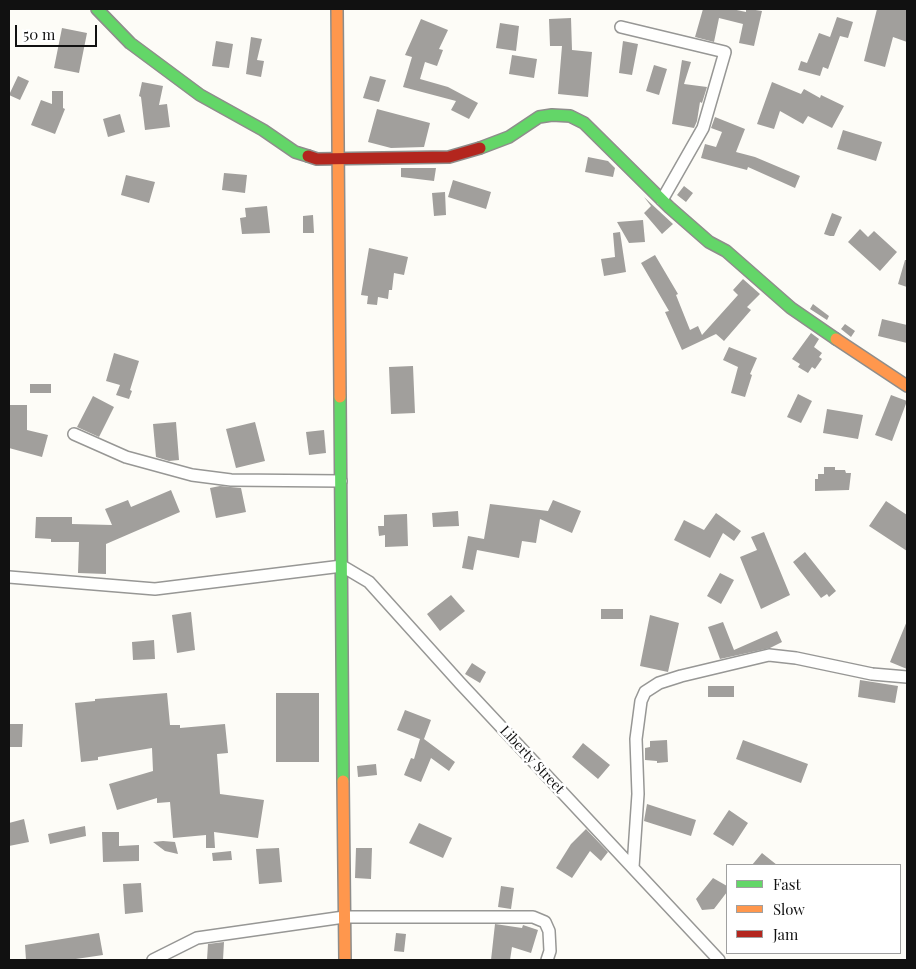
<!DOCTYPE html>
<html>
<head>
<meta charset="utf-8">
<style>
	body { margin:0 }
	#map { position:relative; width:916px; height:969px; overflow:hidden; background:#fdfcf7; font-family:"Playfair Display",serif }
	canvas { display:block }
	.frame { position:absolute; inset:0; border:10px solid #111; pointer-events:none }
	.legend { position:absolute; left:726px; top:864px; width:175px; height:90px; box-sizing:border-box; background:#fff; border:1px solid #a0a0a0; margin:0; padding:6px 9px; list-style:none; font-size:15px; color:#111 }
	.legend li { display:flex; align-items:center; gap:10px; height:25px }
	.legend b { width:25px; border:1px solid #a0a0a0 }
	.scale { position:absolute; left:15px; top:25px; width:82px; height:22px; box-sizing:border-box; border:2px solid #111; border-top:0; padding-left:6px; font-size:15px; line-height:18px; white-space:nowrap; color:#111; -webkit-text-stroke:4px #fff; paint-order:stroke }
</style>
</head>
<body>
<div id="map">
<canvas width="916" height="969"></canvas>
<div class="frame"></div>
<ul class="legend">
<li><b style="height:6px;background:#63d668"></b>Fast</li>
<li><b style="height:6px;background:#ff974d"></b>Slow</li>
<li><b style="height:6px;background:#b3261e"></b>Jam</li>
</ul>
<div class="scale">50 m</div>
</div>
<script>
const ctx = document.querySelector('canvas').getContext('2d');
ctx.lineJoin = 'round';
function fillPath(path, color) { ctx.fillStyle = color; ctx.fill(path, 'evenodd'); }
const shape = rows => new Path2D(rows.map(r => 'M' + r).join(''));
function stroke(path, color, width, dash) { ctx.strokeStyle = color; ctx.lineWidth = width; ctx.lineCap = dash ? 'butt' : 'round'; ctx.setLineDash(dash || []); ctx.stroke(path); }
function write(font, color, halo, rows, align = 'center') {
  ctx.font = font + ' "Playfair Display",serif'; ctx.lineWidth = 5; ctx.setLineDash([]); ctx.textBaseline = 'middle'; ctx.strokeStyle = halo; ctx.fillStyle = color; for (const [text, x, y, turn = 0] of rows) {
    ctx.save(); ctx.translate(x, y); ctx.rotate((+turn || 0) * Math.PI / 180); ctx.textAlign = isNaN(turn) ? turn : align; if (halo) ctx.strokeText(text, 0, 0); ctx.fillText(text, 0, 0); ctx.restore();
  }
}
const building = shape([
	[703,9,732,9,746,12,746,9,749,9,762,11,754,46,739,43,743,24,719,18,714,42,695,37],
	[877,9,907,9,907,42,893,37,885,67,864,61],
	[837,17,853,22,848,38,840,36,828,69,823,67,820,76,798,70,801,61,807,63,819,33,830,37],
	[571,18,572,50,592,52,588,97,558,94,562,46,550,46,549,19],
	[421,19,448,30,439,49,443,50,437,66,425,62,420,79,448,87,478,103,469,119,451,110,456,101,403,87,412,57,405,55],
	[500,23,519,26,516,51,496,48],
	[62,28,87,33,79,73,54,68],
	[251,37,262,39,257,60,264,61,261,77,246,74],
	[216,41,233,44,229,68,212,66],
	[623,41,638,44,632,75,619,73],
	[512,55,537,59,534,78,509,74],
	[682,60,691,62,684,84,707,87,702,103,700,102,697,121,694,128,672,124],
	[654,65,667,69,659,95,646,91],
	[18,76,29,81,20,100,9,95],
	[370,76,386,80,379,102,363,98],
	[142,82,163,86,159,105,167,104,170,127,145,130,141,97,139,96],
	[772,82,801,94,804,89,820,98,821,95,844,106,832,128,808,116,803,124,780,111,774,129,757,124],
	[52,91,63,91,63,108,65,109,55,134,31,125,41,100,52,104],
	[377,109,430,123,424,147,391,148,368,142],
	[120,114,125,132,108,137,103,119],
	[715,117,745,129,736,152,755,157,800,176,795,188,748,167,747,170,701,158,705,144,716,147,722,132,711,128],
	[843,130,882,142,876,161,837,149],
	[588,157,608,161,615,168,613,177,585,172],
	[401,168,436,168,434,181,401,177],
	[224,173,247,175,245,193,222,190],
	[126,175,155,182,149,203,121,195],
	[453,180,491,192,486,209,448,197],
	[684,186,693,193,686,202,677,195],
	[445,192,446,215,434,216,432,193],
	[644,197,673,224,662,234,644,213,651,206],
	[267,206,270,233,242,234,240,218,246,217,245,208],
	[832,213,842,217,834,236,830,236,824,234],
	[313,215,314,233,303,233,303,216],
	[643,220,645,242,629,243,617,222],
	[860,229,868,237,874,231,897,252,880,271,848,242],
	[620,232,626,272,604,276,601,259,615,257,613,233],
	[369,248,408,257,404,275,394,273,392,290,389,290,388,299,378,297,377,305,367,304,368,296,361,295],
	[655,255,678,294,676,295,690,330,698,326,702,335,738,295,733,290,743,279,760,294,747,307,751,310,724,341,716,334,682,350,665,312,669,311,641,263],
	[905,260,907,260,907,287,898,284],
	[813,304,829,316,827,320,810,309],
	[882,319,907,325,907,343,878,336],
	[845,324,855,331,851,337,841,329],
	[811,333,819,339,814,347,822,353,819,357,822,359,815,369,812,367,808,373,798,367,800,364,792,359],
	[729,347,757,358,750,374,752,375,745,397,731,393,738,367,723,360],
	[114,353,139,361,130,390,132,391,129,399,116,395,120,385,106,381],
	[413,366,415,413,391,414,389,367],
	[30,384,51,384,51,393,30,393],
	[798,394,812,401,801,423,787,417],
	[891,395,907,401,892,441,875,435],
	[93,396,114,407,99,437,77,427],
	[9,405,27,405,27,430,48,435,42,457,9,448],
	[827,409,863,415,858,439,823,433],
	[176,422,179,460,169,461,156,457,153,424],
	[255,422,265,461,236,468,226,429],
	[324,430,326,453,309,455,306,432],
	[824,467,835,467,835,470,845,470,846,473,851,473,849,490,815,491,815,479,818,479,818,474,824,474],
	[220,486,241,488,246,512,216,518,210,488],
	[171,490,180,512,106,544,106,574,78,573,79,542,51,542,51,539,35,538,36,517,72,517,72,524,112,525,105,509,128,500,131,507],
	[553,500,581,511,572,533,540,519,536,543,522,541,519,558,477,550,473,570,462,568,468,536,484,539,490,504,548,511],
	[886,501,907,515,907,551,869,526],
	[458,511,459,526,433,527,432,513],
	[716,513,741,531,734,541,723,533,710,558,674,540,684,520,704,530],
	[407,514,408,546,385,547,385,535,379,536,378,526,384,526,384,515],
	[764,532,790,595,761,609,740,557,757,550,751,537],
	[805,552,836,591,829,597,827,594,821,598,793,562],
	[720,573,734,580,721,604,707,596],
	[451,595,465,611,440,631,427,614],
	[601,609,623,609,623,619,601,619],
	[191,612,195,650,177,653,172,615],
	[650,615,679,623,668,672,640,666],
	[907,621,907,669,890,662],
	[723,622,734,650,777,631,782,642,770,648,720,659,708,627],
	[154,640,155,659,133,660,132,642],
	[472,663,486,672,480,683,465,674],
	[860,680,898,686,895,703,858,697],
	[708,686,734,686,734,697,708,697],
	[167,693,170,725,180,725,180,728,225,724,228,753,217,754,220,794,264,800,258,838,214,832,215,848,206,848,206,835,173,838,170,802,157,803,157,798,117,810,109,784,153,771,152,748,98,757,98,760,81,762,75,703,95,701,95,699],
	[276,693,319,693,319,762,276,762],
	[405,710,431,720,424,739,455,762,449,771,431,758,421,782,404,775,411,758,414,759,420,739,397,730],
	[9,724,23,724,22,747,9,747],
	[667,740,668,762,657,763,657,761,645,760,645,748,650,747,650,741],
	[743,740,808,764,801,783,736,759],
	[583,743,610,765,598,779,572,757],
	[376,764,377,775,358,777,357,766],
	[647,804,696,820,691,836,644,821],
	[729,810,748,823,733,846,713,834],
	[24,819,29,842,9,846,9,823],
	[419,823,452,838,443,858,409,843],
	[85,826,86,836,50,844,48,834],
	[586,829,608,852,601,861,590,851,572,878,556,868,571,844],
	[102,832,119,832,119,846,139,845,139,861,103,862],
	[163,841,175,842,178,854,165,851,153,842],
	[279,848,282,882,259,884,256,849],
	[356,848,372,848,371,879,355,878],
	[231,851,232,860,213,861,212,853],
	[762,853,777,865,752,865],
	[713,878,727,886,727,892,714,909,702,910,696,899],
	[141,883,143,912,125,914,123,884],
	[501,886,514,888,511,909,498,907],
	[495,924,522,928,523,925,538,930,531,953,512,947,510,960,491,960],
	[99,933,103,955,69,960,26,960,25,945],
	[396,933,406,934,404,952,394,951],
	[224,942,223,960,207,960,208,944]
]);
const street = shape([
	[621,27,725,52,703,128,662,200],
	[74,434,126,457,192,475,231,480,341,481],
	[9,577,155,589,342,566,369,582,460,683,719,960],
	[633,867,638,794,636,739,641,701,645,692,659,683,681,676,769,655,796,658,872,674,907,677],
	[153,960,197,938,344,917,533,917,545,922,549,931,550,951,547,960]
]);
const fast = shape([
	[97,9,130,43,200,95,263,130,295,152,308,156],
	[480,148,509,137,539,117,552,115,570,116,584,123,669,207,709,242,726,251,791,308,836,339],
	[340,397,343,781]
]);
const slow = shape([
	[337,9,340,397],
	[836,339,907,386],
	[343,781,345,960]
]);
const jam = shape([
	[308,156,317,159,449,157,480,148]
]);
const streetNames = [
	["Liberty Street",532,760,47]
];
fillPath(building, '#a19f9c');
stroke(street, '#979795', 14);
stroke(fast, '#8e8d8b', 14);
stroke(slow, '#8e8d8b', 14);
stroke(jam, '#8e8d8b', 14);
stroke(street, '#fffffe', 11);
stroke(fast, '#63d668', 11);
stroke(slow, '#ff974d', 11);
stroke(jam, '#b3261e', 11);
write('14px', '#111', '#fff', streetNames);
</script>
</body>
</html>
